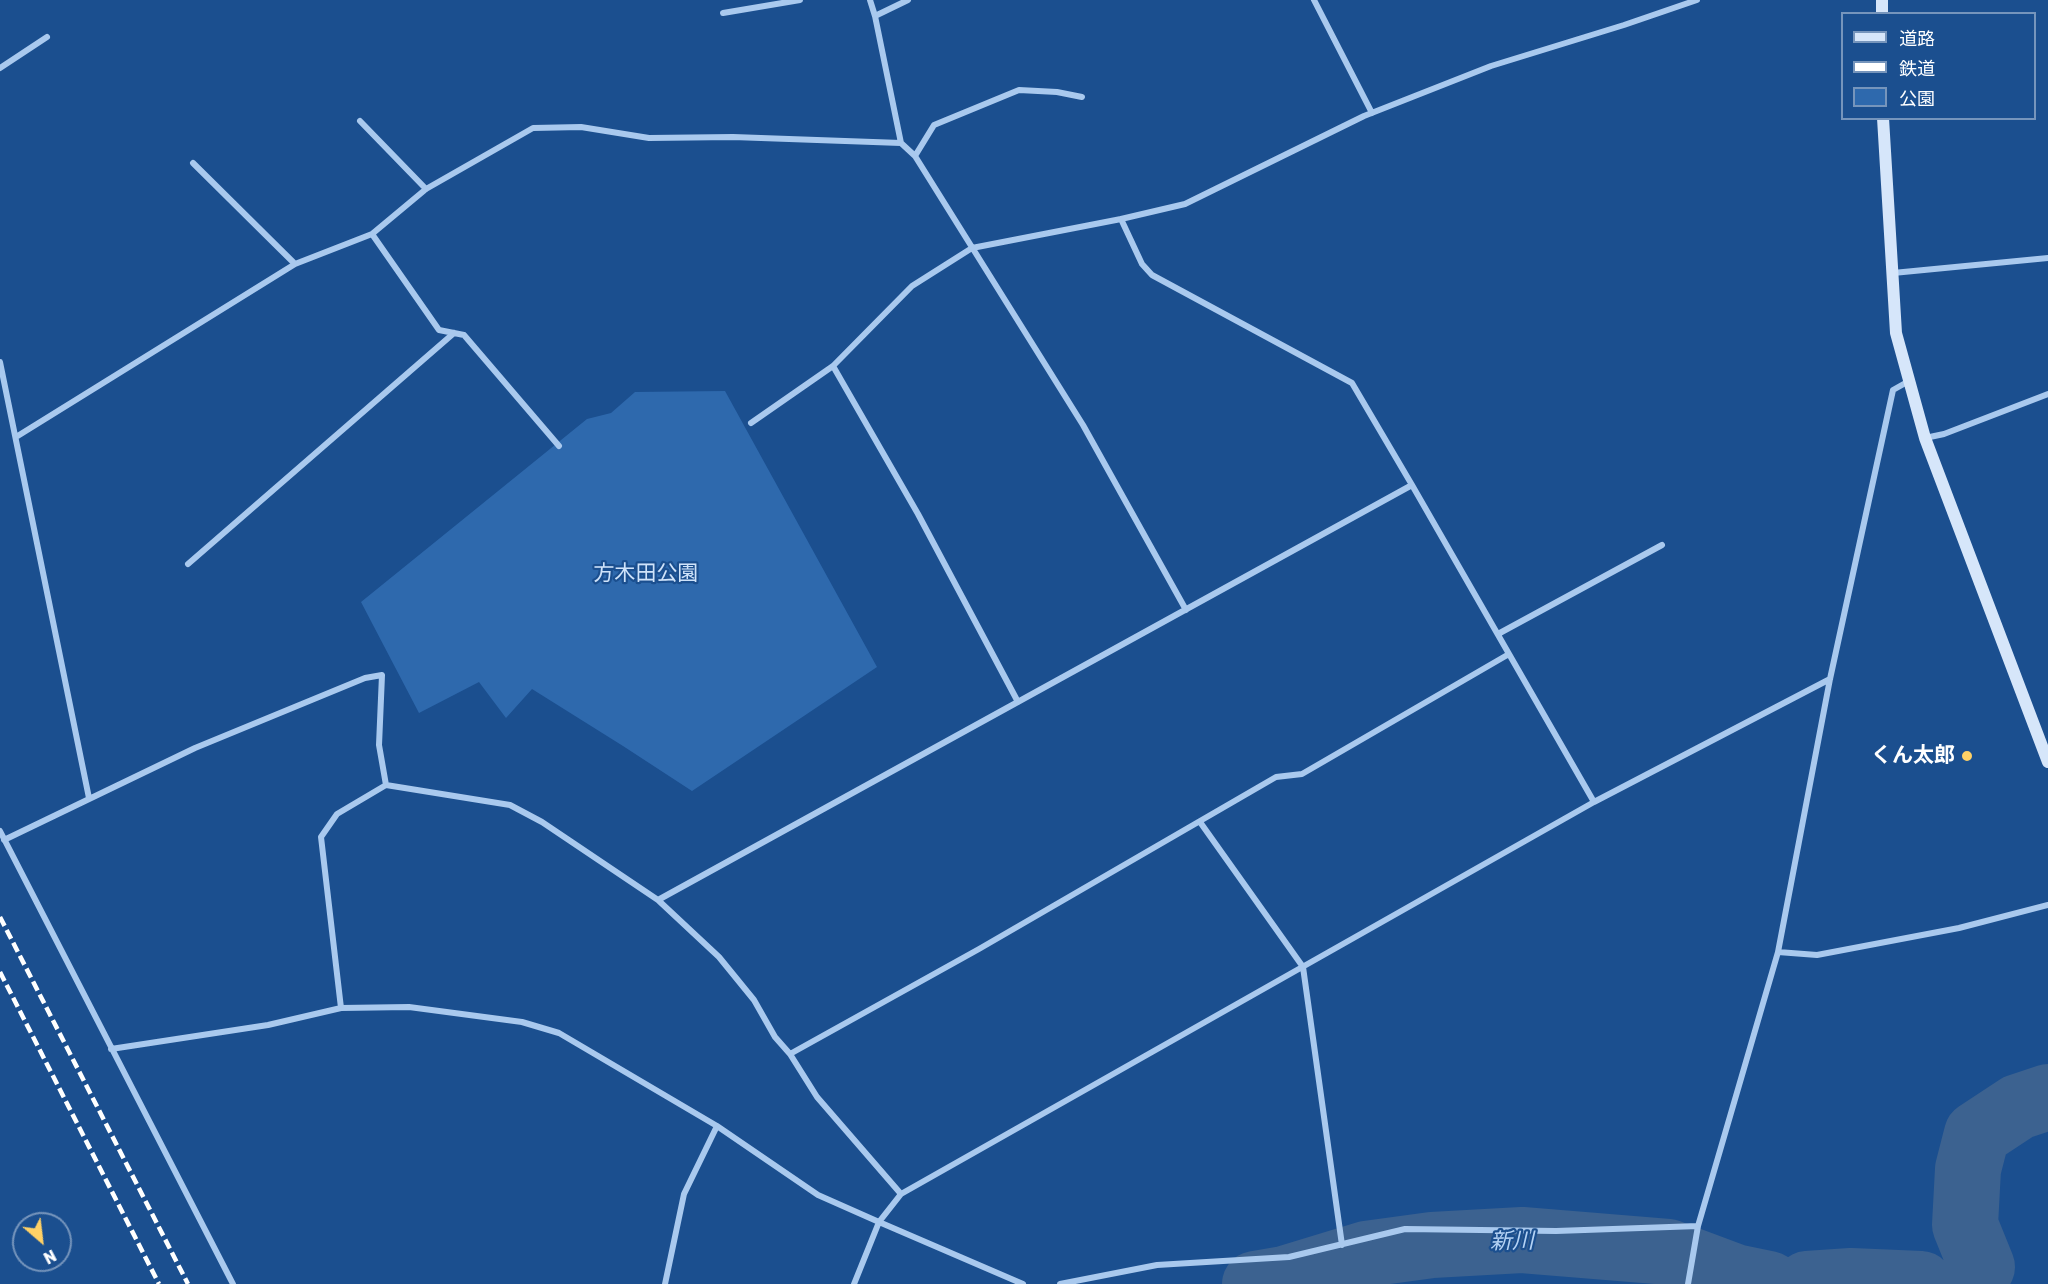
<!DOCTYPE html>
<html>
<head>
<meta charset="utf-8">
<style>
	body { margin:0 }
	#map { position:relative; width:2048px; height:1284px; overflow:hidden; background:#1b4f8f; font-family:Rubik,"Noto Sans JP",sans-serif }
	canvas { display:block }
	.legend { position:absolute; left:1841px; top:12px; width:195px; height:108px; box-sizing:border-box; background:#1b4f8f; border:2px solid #7695bc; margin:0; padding:8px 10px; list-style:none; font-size:18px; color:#fff }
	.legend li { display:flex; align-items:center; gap:12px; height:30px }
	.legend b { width:30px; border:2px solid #7695bc }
	.north { position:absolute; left:12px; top:1212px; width:60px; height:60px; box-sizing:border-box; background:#1b4f8f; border:2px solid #7695bc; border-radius:50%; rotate:152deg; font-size:16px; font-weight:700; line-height:24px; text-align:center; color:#fff }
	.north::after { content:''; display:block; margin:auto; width:21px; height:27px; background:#ffd166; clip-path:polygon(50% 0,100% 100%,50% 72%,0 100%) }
</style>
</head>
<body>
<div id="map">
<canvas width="2048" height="1284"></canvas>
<ul class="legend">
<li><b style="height:8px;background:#d6e6fa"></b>道路</li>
<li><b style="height:8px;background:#fff"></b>鉄道</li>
<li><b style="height:16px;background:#2e69ad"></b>公園</li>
</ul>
<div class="north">N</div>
</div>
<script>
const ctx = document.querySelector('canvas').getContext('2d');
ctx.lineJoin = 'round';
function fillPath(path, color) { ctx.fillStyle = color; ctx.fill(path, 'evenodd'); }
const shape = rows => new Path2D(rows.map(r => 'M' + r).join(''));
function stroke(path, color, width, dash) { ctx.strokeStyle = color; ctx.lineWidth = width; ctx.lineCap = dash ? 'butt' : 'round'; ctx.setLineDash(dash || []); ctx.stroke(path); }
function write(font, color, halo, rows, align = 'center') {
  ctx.font = font + ' Rubik,"Noto Sans JP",sans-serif'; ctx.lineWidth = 4.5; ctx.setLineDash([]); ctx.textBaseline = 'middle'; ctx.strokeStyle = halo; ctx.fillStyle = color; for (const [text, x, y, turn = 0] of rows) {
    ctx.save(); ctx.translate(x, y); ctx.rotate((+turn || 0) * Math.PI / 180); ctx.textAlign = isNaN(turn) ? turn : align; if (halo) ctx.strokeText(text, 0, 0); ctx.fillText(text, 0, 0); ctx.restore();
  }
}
const green = shape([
	[725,391,877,667,692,791,623,746,532,689,506,718,479,682,419,713,361,602,587,419,611,413,635,392]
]);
const river = shape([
	[1982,1267,1965,1225,1968,1169,1977,1134,2018,1107,2048,1097],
	[1255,1284,1284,1279,1366,1254,1432,1245,1522,1240,1668,1252,1735,1277,1769,1284],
	[1807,1284,1851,1281,1921,1284]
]);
const street = shape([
	[870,0,875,16,901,143],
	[1314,0,1372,113],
	[723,13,800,0],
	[875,16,908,0],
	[0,68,47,37],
	[360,121,426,189],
	[915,156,934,125,1019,90,1057,92,1082,97],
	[193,163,295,264],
	[1121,219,1185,204,1364,116,1491,66,1624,25,1697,0],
	[372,234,439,330,464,335,559,446],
	[1893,273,2048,258],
	[0,362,89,798],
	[833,366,918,514,1018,702],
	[751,423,833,366,912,286,972,248,1121,219,1142,264,1152,275,1352,383,1412,485,1594,802],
	[16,437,295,264,372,234,426,189,533,128,581,127,649,138,733,137,901,143,915,156,1083,425,1186,610],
	[1925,438,1944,434,2048,394],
	[188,564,454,333],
	[1498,634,1662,545],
	[1200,822,1303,967,1342,1245],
	[0,831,233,1284],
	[4,840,195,748,365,678,382,675,379,745,386,785],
	[658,900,1412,485],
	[1778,952,1817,955,1959,928,2048,905],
	[341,1008,321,837,337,814,386,785,510,805,542,822,658,900,719,957,754,1000,775,1037,790,1054,817,1097,901,1194],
	[111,1049,268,1025,341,1008,409,1007,522,1022,559,1033,717,1126,818,1195,879,1222,901,1194,1594,802,1830,679],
	[790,1054,979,949,1276,777,1302,774,1509,654],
	[665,1284,684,1194,717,1126],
	[854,1284,879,1222,1023,1284],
	[1060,1284,1157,1265,1289,1257,1405,1229,1556,1231,1698,1226],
	[1688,1284,1698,1226,1778,952,1830,679,1893,390,1909,381]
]);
const secondary = shape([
	[1882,0,1882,14],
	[1883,118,1896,333,1925,438,2048,762]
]);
const rail = shape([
	[0,917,188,1284],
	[0,972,159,1284]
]);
const markers = [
	[1967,756,6,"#ffd166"]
];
const parkNames = [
	["方木田公園",646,574]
];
const poiNames = [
	["くん太郎",1955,756]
];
const waterNames = [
	["新川",1512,1242,-1]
];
fillPath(green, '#2e69ad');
stroke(river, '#3c6290', 66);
stroke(street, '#a9c9ee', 6);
stroke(secondary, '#d6e6fa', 12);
stroke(rail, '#fff', 4.5, [10, 4.5]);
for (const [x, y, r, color] of markers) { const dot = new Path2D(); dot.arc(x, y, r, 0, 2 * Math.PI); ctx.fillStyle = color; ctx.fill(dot); stroke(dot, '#1b4f8f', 2); }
write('21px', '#cfe3fa', '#1b4f8f', parkNames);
write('bold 21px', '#fff', '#1b4f8f', poiNames, 'right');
write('italic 22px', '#b5d3f5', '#1b4f8f', waterNames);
</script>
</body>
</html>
